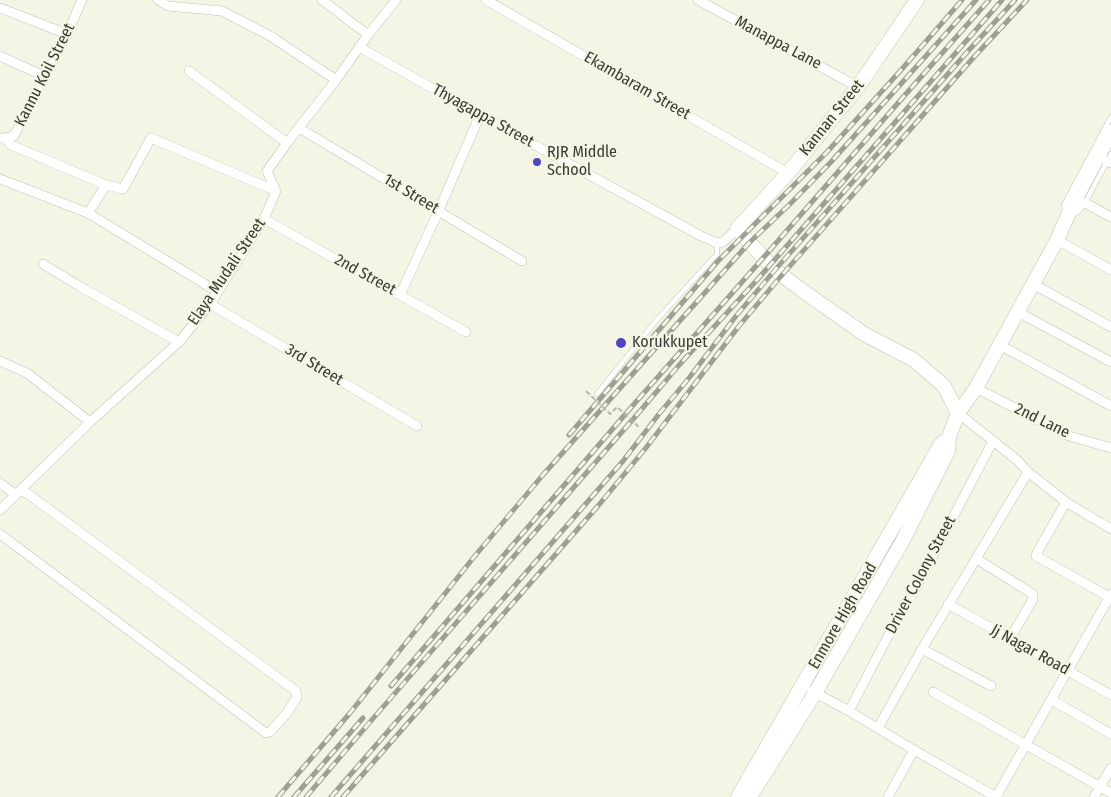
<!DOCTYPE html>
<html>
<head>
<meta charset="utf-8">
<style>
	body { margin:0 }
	canvas { display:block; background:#f5f5e6 }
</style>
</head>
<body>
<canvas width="1111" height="797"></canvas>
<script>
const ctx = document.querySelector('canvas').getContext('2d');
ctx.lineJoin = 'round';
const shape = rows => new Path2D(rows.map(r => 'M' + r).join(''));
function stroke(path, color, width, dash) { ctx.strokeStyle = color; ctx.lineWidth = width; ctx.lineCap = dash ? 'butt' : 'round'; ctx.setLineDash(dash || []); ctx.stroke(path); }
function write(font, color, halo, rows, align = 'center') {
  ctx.font = font + ' "Fira Sans Condensed",sans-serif'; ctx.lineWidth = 4.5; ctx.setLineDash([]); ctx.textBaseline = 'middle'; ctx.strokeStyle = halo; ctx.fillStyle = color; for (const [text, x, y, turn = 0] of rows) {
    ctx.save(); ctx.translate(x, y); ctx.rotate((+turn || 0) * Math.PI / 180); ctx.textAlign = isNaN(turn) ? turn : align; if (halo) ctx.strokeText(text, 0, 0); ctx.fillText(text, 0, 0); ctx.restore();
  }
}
const lane = shape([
	[1065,210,1064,205,1111,117],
	[1072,215,1078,212,1085,203,1111,154],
	[597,394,655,322,717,254,717,243]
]);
const street = shape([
	[158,0,168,6,222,11,272,37,336,80],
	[322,0,368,35],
	[486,0,788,173],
	[698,0,858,87],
	[0,8,67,34],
	[359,47,480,115,701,236,717,243,723,242,737,229],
	[0,56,44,76],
	[189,71,287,143],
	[299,128,522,261],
	[0,138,5,138,14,136,67,34,82,0],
	[5,138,11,145,106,185],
	[1107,161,1111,163],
	[0,179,88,213,218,292],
	[1085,203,1111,217],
	[88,213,106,185,123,189,151,138,276,191],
	[264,219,466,332],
	[1057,240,1111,270],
	[43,264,79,286,179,342],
	[1033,284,1111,327],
	[400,295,439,210,480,115],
	[210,304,417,426],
	[1018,312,1111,362],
	[1000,345,1111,406],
	[0,361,27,373,90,422],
	[976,388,1069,436,1111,448],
	[958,413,1017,460,1028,472,1066,502,1111,529],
	[0,483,16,495],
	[1066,502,1038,551,1036,556,1111,598],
	[0,510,90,422,179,342,210,304,264,219,276,191,267,171,287,143,336,80,368,35,396,0],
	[0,534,266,733,270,732,287,713,297,697,296,691,28,494,20,490],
	[977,559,1031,593,1033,595,1033,599,1010,639],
	[948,604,1111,695],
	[922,649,991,686],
	[812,691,849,711,914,750,996,797,1111,594],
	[933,692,1111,793],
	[1052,700,1111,734],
	[849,711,887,638,918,584,993,441],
	[878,728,922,649,1028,472],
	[888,797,914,750],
	[1094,797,1111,768]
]);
const secondary = shape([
	[917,0,858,87,788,173,737,229,775,270,803,291,864,334,914,360,944,386,958,413],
	[738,797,941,444,945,441],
	[750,797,815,693,902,542,948,451,949,437,958,413,976,388,1057,240,1072,206,1111,132]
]);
const rail = shape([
	[569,435,718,261,827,152,902,69,962,0],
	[391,686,635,403,764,257,905,95,989,0],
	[278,797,350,713,474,557,542,476,749,243,789,205,831,162,976,0],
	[294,797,363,718],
	[306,797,370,722,641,410,680,364,757,280,1002,0],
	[331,797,623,461,659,414,689,378,736,316,775,270,969,50,1015,0],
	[343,797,598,506,645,449,739,326,782,275,974,57,1027,0]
]);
const pathBridge = shape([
	[586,391,610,414,617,407,640,428]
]);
const markers = [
	[537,162,5,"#4d46bd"],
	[621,343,6,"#4d46bd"]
];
const streetNames = [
	["Manappa Lane",778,43,28],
	["Kannu Koil Street",45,75,-63],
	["Ekambaram Street",637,86,30],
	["Thyagappa Street",483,116,29],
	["Kannan Street",832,118,-51],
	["1st Street",411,194,31],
	["Elaya Mudali Street",227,272,-56],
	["2nd Street",365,275,29],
	["3rd Street",314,365,31],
	["2nd Lane",1042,421,26],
	["Driver Colony Street",921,575,-62],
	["Enmore High Road",843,616,-60],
	["Jj Nagar Road",1030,650,29]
];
const poiNames = [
	["RJR Middle",547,153],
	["School",547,171],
	["Korukkupet",632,343]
];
stroke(lane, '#c2c2b4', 5.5);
stroke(street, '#c2c2b4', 10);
stroke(secondary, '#c2c2b4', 15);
stroke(lane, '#fff', 4.5);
stroke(street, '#fff', 9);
stroke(secondary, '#fff', 14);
stroke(rail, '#9f9f94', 5);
stroke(rail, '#f5f5e6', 3, [9]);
stroke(pathBridge, '#b7b7ab', 2, [5, 2.5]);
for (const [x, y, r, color] of markers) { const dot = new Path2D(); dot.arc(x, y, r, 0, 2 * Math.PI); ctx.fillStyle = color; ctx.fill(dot); stroke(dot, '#f5f5e6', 2); }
write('16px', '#3a3a34', '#f5f5e6', streetNames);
write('16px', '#3a3a34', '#f5f5e6', poiNames, 'left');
</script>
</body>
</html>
